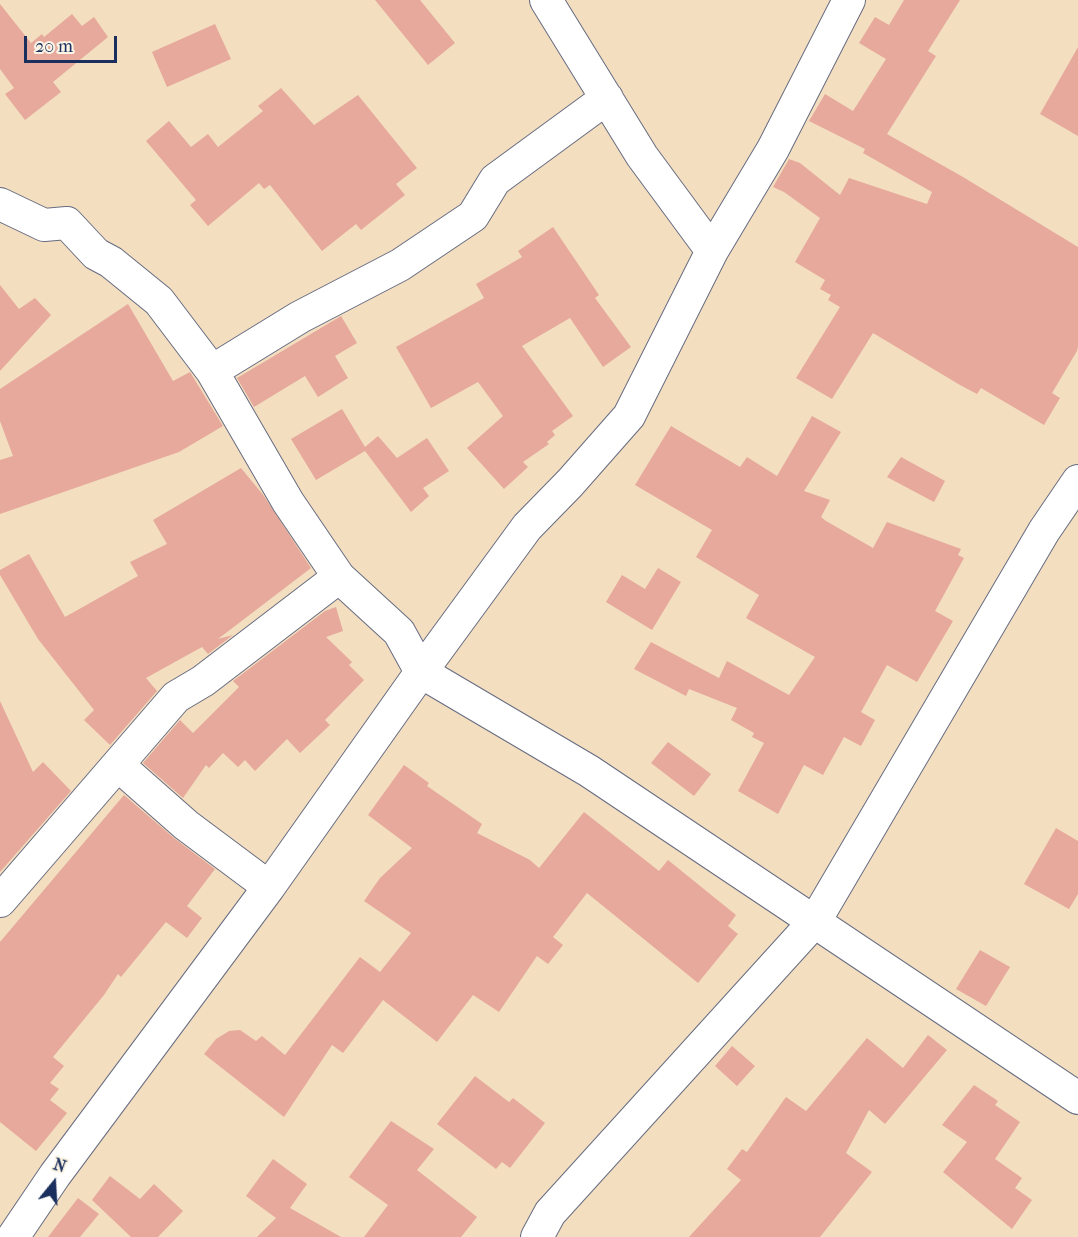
<!DOCTYPE html>
<html>
<head>
<meta charset="utf-8">
<style>
	body { margin:0 }
	#map { position:relative; width:1078px; height:1237px; overflow:hidden; background:#f3dec0; font-family:"IM FELL French Canon",serif }
	canvas { display:block }
	.north { position:absolute; left:24px; top:1153px; width:60px; height:60px; -webkit-text-stroke:4px #fcf5e5; paint-order:stroke; rotate:18deg; font-size:16px; font-weight:700; line-height:24px; text-align:center; color:#1b2f5e }
	.north::after { content:''; display:block; margin:auto; width:21px; height:27px; background:#1b2f5e; clip-path:polygon(50% 0,100% 100%,50% 72%,0 100%) }
	.scale { position:absolute; left:24px; top:36px; width:93px; height:27px; box-sizing:border-box; border:3px solid #1b2f5e; border-top:0; padding-left:8px; font-size:18px; line-height:21px; white-space:nowrap; color:#1b2f5e; -webkit-text-stroke:4px #fcf5e5; paint-order:stroke }
</style>
</head>
<body>
<div id="map">
<canvas width="1078" height="1237"></canvas>
<div class="north">N</div>
<div class="scale">20 m</div>
</div>
<script>
const ctx = document.querySelector('canvas').getContext('2d');
ctx.lineJoin = 'round';
function fillPath(path, color) { ctx.fillStyle = color; ctx.fill(path, 'evenodd'); }
const shape = rows => new Path2D(rows.map(r => 'M' + r).join(''));
function stroke(path, color, width, dash) { ctx.strokeStyle = color; ctx.lineWidth = width; ctx.lineCap = dash ? 'butt' : 'round'; ctx.setLineDash(dash || []); ctx.stroke(path); }
const building = shape([
	[375,0,420,0,455,43,428,65],
	[904,0,960,0,928,51,936,56,887,134,963,177,1078,247,1078,346,1077,351,1052,393,1060,398,1044,425,981,388,977,394,960,385,873,333,832,399,796,378,840,307,828,300,831,295,820,289,825,280,795,262,820,218,784,192,773,187,789,159,800,163,840,195,849,178,927,204,932,192,863,153,865,149,809,121,825,94,853,111,886,59,859,43,875,17,889,25],
	[0,4,31,43,42,34,44,37,72,14,82,26,94,17,108,37,53,82,61,92,25,120,5,94,14,88,0,69],
	[215,24,231,59,167,87,152,52],
	[1078,47,1078,136,1040,114],
	[281,88,314,125,358,95,417,168,396,184,405,195,361,230,356,224,322,251,270,185,264,189,259,183,208,226,190,205,196,200,146,141,169,121,191,147,208,134,218,147,263,111,258,106],
	[553,227,599,295,595,298,631,347,603,367,570,318,522,346,573,416,552,431,555,435,547,442,549,444,523,462,528,467,504,489,467,448,503,416,478,382,431,408,396,347,484,298,476,284,522,257,518,251],
	[0,285,19,309,35,298,51,315,0,371],
	[128,304,173,381,190,372,223,426,179,452,0,514,0,460,13,456,0,421,0,389],
	[341,316,357,343,335,356,348,378,318,397,305,376,254,407,237,378],
	[342,409,365,447,378,436,397,458,427,438,449,471,423,488,429,496,411,512,365,451,316,480,291,439],
	[812,416,841,432,804,491,830,500,821,517,826,521,873,548,887,522,961,549,958,555,964,558,935,611,953,621,917,682,887,665,861,712,875,720,861,746,844,737,823,775,804,765,778,814,738,791,764,743,752,737,754,733,731,720,737,708,689,689,686,696,634,669,651,642,719,678,727,661,789,695,815,657,746,618,759,595,696,557,712,530,635,485,671,426,740,467,747,457,777,476],
	[901,457,945,481,934,502,887,477],
	[241,468,264,496,311,568,218,639,233,635,208,654,202,647,146,678,157,691,110,745,84,720,94,710,38,639,0,575,0,570,29,554,65,617,138,576,130,562,167,544,153,520],
	[658,568,681,582,652,630,606,602,622,575,645,589],
	[336,607,343,631,326,637,352,662,349,665,364,680,325,720,330,725,300,753,287,739,255,771,245,760,238,767,223,753,209,768,206,765,183,798,143,763,180,720,193,733,239,687,233,681,325,611],
	[0,701,33,772,43,762,71,791,0,872],
	[668,742,711,774,694,796,651,763],
	[404,765,429,783,427,786,482,824,477,833,530,860,539,868,584,812,659,871,668,860,736,915,728,926,738,934,698,983,587,893,553,937,563,945,548,964,537,956,499,1012,473,995,437,1042,383,1000,343,1053,332,1045,284,1117,204,1054,216,1039,229,1031,240,1030,256,1041,262,1036,285,1055,360,957,380,972,411,933,364,901,380,878,412,848,368,815],
	[124,795,174,838,215,869,187,906,202,918,187,938,166,922,121,977,118,974,104,995,53,1057,64,1066,50,1083,59,1089,50,1100,67,1113,36,1151,0,1122,0,942],
	[1056,828,1078,841,1078,894,1069,909,1024,884],
	[980,950,1010,967,986,1006,956,989],
	[928,1035,947,1050,885,1124,869,1110,846,1153,872,1172,820,1237,689,1237,741,1180,727,1169,742,1149,747,1152,786,1097,806,1111,867,1038,903,1068],
	[732,1046,755,1066,737,1086,715,1066],
	[475,1076,509,1102,513,1098,545,1123,510,1168,502,1162,496,1169,437,1124],
	[974,1085,998,1101,995,1105,1020,1122,995,1159,1022,1178,1015,1188,1032,1200,1012,1229,943,1172,967,1142,942,1125],
	[391,1121,434,1149,417,1170,477,1217,461,1237,364,1237,388,1205,349,1177],
	[273,1159,307,1184,290,1208,341,1237,257,1237,276,1218,246,1196],
	[110,1176,140,1199,154,1184,183,1211,158,1237,131,1237,92,1200],
	[78,1198,99,1214,80,1237,48,1237]
]);
const minor = shape([
	[546,0,642,156,712,251],
	[0,204,44,225,67,223,96,254,111,262,159,301,212,371,288,502,339,577,399,632,421,672,589,771,1078,1098],
	[212,371,300,317,400,265,473,216,495,180,607,98],
	[118,765,186,825,269,887],
	[0,901,176,697,203,681,339,577],
	[13,1237,55,1175,269,887,421,672,527,527,570,483,629,416,712,251,773,149,849,0],
	[537,1237,550,1213,815,921,1044,531,1078,481]
]);
fillPath(building, '#e6a99c');
stroke(minor, '#676c80', 34);
stroke(minor, '#fff', 32);
</script>
</body>
</html>
